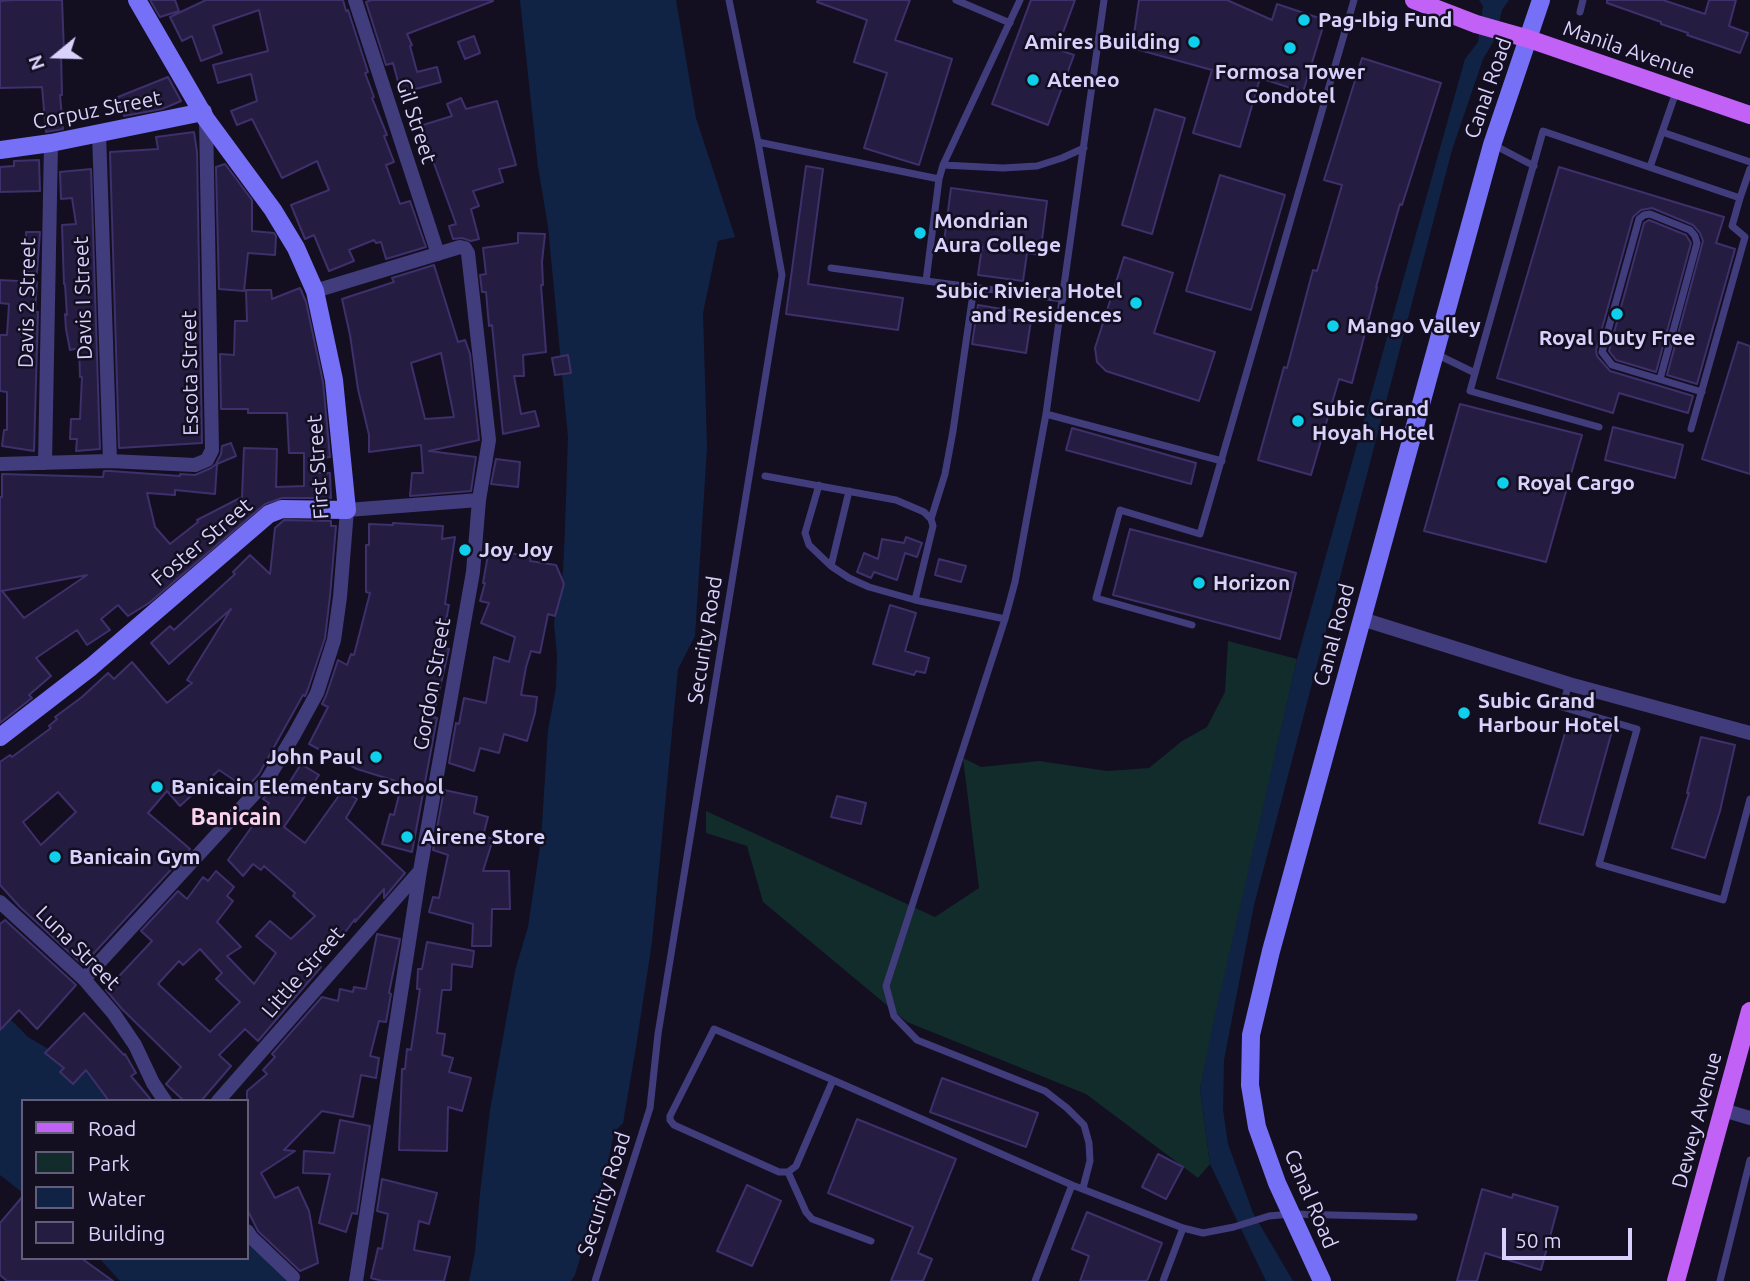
<!DOCTYPE html>
<html>
<head>
<meta charset="utf-8">
<style>
	body { margin:0 }
	#map { position:relative; width:1750px; height:1281px; overflow:hidden; background:#130f21; font-family:Ubuntu,sans-serif }
	canvas { display:block }
	.legend { position:absolute; left:21px; top:1099px; width:228px; height:161px; box-sizing:border-box; background:#130f21; border:2px solid #625d79; margin:0; padding:9px 12px; list-style:none; font-size:21px; color:#d8d2fc }
	.legend li { display:flex; align-items:center; gap:14px; height:35px }
	.legend b { width:35px; border:2px solid #625d79 }
	.north { position:absolute; left:21px; top:21px; width:70px; height:70px; -webkit-text-stroke:5px #130f21; paint-order:stroke; rotate:251deg; font-size:19px; font-weight:700; line-height:28px; text-align:center; color:#d8d2fc }
	.north::after { content:''; display:block; margin:auto; width:24px; height:32px; background:#d8d2fc; clip-path:polygon(50% 0,100% 100%,50% 72%,0 100%) }
	.scale { position:absolute; left:1502px; top:1228px; width:130px; height:32px; box-sizing:border-box; border:4px solid #d8d2fc; border-top:0; padding-left:9px; font-size:21px; line-height:24px; white-space:nowrap; color:#d8d2fc; -webkit-text-stroke:5px #130f21; paint-order:stroke }
</style>
</head>
<body>
<div id="map">
<canvas width="1750" height="1281"></canvas>
<ul class="legend">
<li><b style="height:9px;background:#c161f5"></b>Road</li>
<li><b style="height:19px;background:#122b2b"></b>Park</li>
<li><b style="height:19px;background:#112344"></b>Water</li>
<li><b style="height:19px;background:#251c41"></b>Building</li>
</ul>
<div class="north">N</div>
<div class="scale">50 m</div>
</div>
<script>
const ctx = document.querySelector('canvas').getContext('2d');
ctx.lineJoin = 'round';
function fillPath(path, color) { ctx.fillStyle = color; ctx.fill(path, 'evenodd'); }
const shape = rows => new Path2D(rows.map(r => 'M' + r).join(''));
function stroke(path, color, width, dash) { ctx.strokeStyle = color; ctx.lineWidth = width; ctx.lineCap = dash ? 'butt' : 'round'; ctx.setLineDash(dash || []); ctx.stroke(path); }
function write(font, color, halo, rows, align = 'center') {
  ctx.font = font + ' Ubuntu,sans-serif'; ctx.lineWidth = 5; ctx.setLineDash([]); ctx.textBaseline = 'middle'; ctx.strokeStyle = halo; ctx.fillStyle = color; for (const [text, x, y, turn = 0] of rows) {
    ctx.save(); ctx.translate(x, y); ctx.rotate((+turn || 0) * Math.PI / 180); ctx.textAlign = isNaN(turn) ? turn : align; if (halo) ctx.strokeText(text, 0, 0); ctx.fillText(text, 0, 0); ctx.restore();
  }
}
const green = shape([
	[1228,641,1297,659,1200,1089,1210,1164,1198,1178,1086,1094,907,1022,763,902,747,846,706,833,706,811,935,917,979,888,963,758,981,767,1039,761,1107,771,1149,768,1182,741,1207,727,1225,692]
]);
const water = shape([
	[520,0,676,0,696,118,735,237,718,241,703,313,707,448,695,636,678,669,652,942,636,1047,623,1123,614,1132,607,1168,575,1275,571,1281,469,1281,475,1252,480,1193,490,1110,515,971,528,927,541,840,548,730,556,688,557,656,554,623,563,572,565,529,568,437,548,226,538,167],
	[1479,0,1509,0,1502,10,1495,39,1483,59,1452,150,1254,905,1224,1060,1223,1110,1228,1144,1253,1213,1293,1281,1266,1281,1210,1164,1200,1089,1213,1024,1297,659,1465,59,1478,42,1483,6],
	[0,1009,28,1037,87,1072,109,1101,23,1101,23,1193,0,1175],
	[247,1236,287,1281,120,1281,99,1258,247,1258]
]);
const building = shape([
	[14,0,62,0,64,52,61,53,62,95,60,95,63,129,46,132,42,87,0,88,0,1,14,0],
	[150,0,175,0,179,11,160,17,150,0],
	[206,0,343,0,346,11,348,10,368,72,365,73,374,97,372,98,387,135,384,136,394,162,386,165,400,204,410,201,426,247,386,259,381,242,376,243,374,240,349,250,354,261,329,271,314,235,305,239,291,205,329,190,317,161,282,178,252,119,237,125,231,111,257,101,251,74,218,83,213,65,268,51,259,10,213,26,222,53,201,61,192,36,182,41,170,17,206,0],
	[371,0,493,0,493,1,407,34,412,45,410,46,417,72,437,67,441,82,401,93,393,63,386,65,366,2,371,0],
	[818,0,910,0,895,40,952,59,919,165,864,148,887,73,854,62,867,20,817,2,818,0],
	[1031,0,1075,0,1057,49,1074,55,1048,125,992,104,1031,0],
	[1139,0,1227,0,1272,20,1277,4,1325,20,1303,92,1260,78,1240,147,1193,133,1212,70,1132,48,1139,0],
	[1607,0,1663,0,1705,14,1709,0,1736,0,1729,26,1748,33,1740,53,1687,35,1688,33,1661,24,1661,22,1607,3,1607,0],
	[474,36,480,53,465,59,458,42,474,36],
	[1362,58,1441,83,1402,205,1400,204,1376,287,1377,287,1352,383,1339,379,1311,475,1258,460,1284,367,1287,368,1313,270,1317,271,1342,185,1324,180,1362,58],
	[168,77,181,101,162,109,124,116,123,110,120,110,118,97,168,77],
	[461,98,466,109,497,101,516,165,499,169,503,182,473,191,479,206,471,209,479,239,471,241,462,238,453,239,449,226,456,224,428,147,423,125,452,116,447,104,461,98],
	[1155,109,1185,118,1152,234,1122,225,1155,109],
	[194,132,197,152,202,443,119,448,110,152,158,149,156,137,194,132],
	[39,160,40,191,0,192,0,167,14,166,14,161,39,160],
	[225,164,252,200,252,231,274,233,276,236,275,255,248,253,244,291,219,289,216,167,225,164],
	[806,166,823,169,808,284,903,298,898,330,786,314,806,166],
	[1559,167,1724,217,1716,243,1735,249,1697,384,1667,375,1703,241,1700,233,1693,225,1652,208,1641,210,1633,217,1596,350,1597,356,1610,371,1693,396,1688,413,1619,393,1613,413,1497,378,1559,167],
	[91,169,100,449,76,451,77,439,70,439,71,419,80,419,82,377,80,377,79,348,70,350,66,329,65,314,67,315,65,284,64,284,62,225,76,224,72,198,61,199,60,172,91,169],
	[1220,175,1285,195,1251,310,1186,291,1220,175],
	[951,188,1047,201,1040,255,1027,253,1023,281,978,275,982,247,944,242,951,188],
	[1649,220,1686,235,1691,243,1656,372,1616,360,1609,351,1644,223,1649,220],
	[26,232,40,232,37,273,27,272,26,232],
	[518,233,545,234,542,262,543,285,541,285,546,352,523,355,524,376,514,376,521,414,535,411,539,426,503,434,492,325,489,326,486,292,482,292,480,275,486,274,483,248,518,243,518,233],
	[1124,257,1173,273,1154,333,1215,352,1199,401,1106,371,1097,362,1095,348,1124,257],
	[434,265,458,342,465,340,470,354,479,440,429,451,476,457,471,491,410,496,412,473,423,473,421,445,369,452,369,435,358,389,350,335,342,299,394,282,392,278,434,265],
	[441,353,454,417,425,419,411,363,441,353],
	[0,280,37,282,35,312,38,312,34,451,2,446,4,430,7,430,7,392,0,391,0,335,7,335,9,304,0,303,0,280],
	[300,288,306,302,323,382,330,457,317,459,317,473,330,473,331,498,282,498,265,504,149,603,128,616,118,605,101,619,110,630,87,645,77,630,36,658,51,676,29,695,32,698,0,723,0,497,2,497,2,474,103,477,104,471,110,471,180,476,180,474,195,475,211,468,216,464,221,454,222,446,231,443,236,456,217,464,215,494,175,490,175,495,147,493,155,527,170,544,198,522,197,520,242,497,244,448,277,449,276,487,304,486,304,453,289,453,287,413,248,413,248,409,221,409,220,354,234,355,235,321,247,321,246,290,271,290,272,299,300,288],
	[87,575,24,618,2,591,87,575],
	[978,305,1032,314,1026,353,972,344,978,305],
	[1738,342,1750,346,1750,474,1702,459,1738,342],
	[568,355,571,373,555,375,552,358,568,355],
	[1460,404,1582,435,1546,562,1424,531,1460,404],
	[1613,427,1683,445,1675,478,1605,460,1613,427],
	[1072,428,1196,463,1191,484,1066,450,1072,428],
	[496,459,520,462,518,487,491,484,496,459],
	[284,520,331,521,331,526,336,526,330,596,325,638,308,689,305,696,303,695,259,774,246,788,219,770,180,806,167,791,148,813,190,849,83,965,20,907,0,885,0,762,10,755,12,757,51,728,49,726,57,719,55,717,82,697,108,673,114,679,132,662,167,703,192,683,187,680,231,609,169,664,151,643,170,626,174,630,235,574,233,572,250,555,270,574,275,528,284,520],
	[58,792,76,812,41,845,23,822,58,792],
	[393,523,443,526,442,539,455,537,445,604,449,605,441,647,449,649,433,717,437,718,412,852,382,844,390,814,394,815,402,783,357,769,309,744,328,707,322,704,326,696,338,660,347,665,351,654,354,655,370,593,366,592,366,545,369,545,369,524,393,525,393,523],
	[1130,529,1296,573,1280,639,1113,595,1130,529],
	[906,537,922,543,917,557,905,553,897,580,874,572,871,578,857,572,864,553,878,559,882,539,904,543,906,537],
	[489,549,531,557,530,561,556,565,564,584,555,616,548,614,540,653,531,651,526,667,521,695,537,697,535,713,527,741,504,734,499,753,480,748,474,771,449,763,456,723,459,724,464,698,486,703,494,657,509,662,515,637,481,623,489,603,480,601,485,583,483,583,489,549],
	[939,559,966,566,961,582,935,575,939,559],
	[890,605,916,613,905,651,929,658,925,673,916,671,914,675,873,664,890,605],
	[1569,719,1612,731,1583,835,1539,823,1569,719],
	[1701,737,1735,745,1720,811,1705,858,1672,848,1689,793,1687,793,1701,737],
	[301,764,319,775,284,827,305,843,343,790,357,799,346,818,405,873,384,898,384,889,355,922,355,919,340,939,333,932,307,958,321,967,258,1041,245,1029,219,1055,231,1066,201,1101,184,1101,166,1084,181,1067,122,1009,106,990,152,941,141,931,178,891,187,899,203,877,208,881,216,871,234,887,227,896,233,901,217,922,241,947,227,956,254,984,276,953,256,936,270,921,291,939,315,916,293,896,295,893,264,866,261,870,253,864,243,876,228,860,269,803,263,799,276,783,286,788,301,764],
	[200,949,222,973,216,979,240,1002,210,1032,158,984,179,961,183,965,200,949],
	[444,790,477,797,474,813,488,817,483,836,493,839,483,871,509,871,510,909,492,909,491,946,472,946,473,924,429,912,433,897,439,898,448,855,433,850,444,790],
	[837,796,866,803,861,824,831,817,837,796],
	[5,920,76,985,37,1029,19,1010,0,1030,0,924,5,920],
	[377,934,400,939,389,993,391,994,386,1022,379,1021,370,1056,379,1058,376,1078,361,1075,353,1117,322,1111,284,1150,295,1151,261,1173,275,1198,298,1187,309,1211,318,1263,300,1271,258,1231,247,1209,247,1091,267,1074,263,1070,275,1057,272,1054,322,997,338,1001,340,989,353,992,354,987,366,989,377,934],
	[427,942,474,951,472,967,452,964,451,990,442,990,437,1033,445,1034,442,1055,453,1058,449,1072,471,1078,462,1111,448,1107,447,1151,399,1150,402,1069,405,1069,407,1049,411,1050,420,989,417,989,418,969,422,969,427,942],
	[84,1013,124,1055,125,1054,136,1073,131,1076,152,1101,109,1101,86,1070,73,1084,60,1072,64,1068,45,1053,84,1013],
	[942,1078,1038,1113,1026,1147,930,1112,942,1078],
	[857,1119,956,1159,918,1253,932,1259,923,1281,891,1281,913,1227,828,1193,857,1119],
	[340,1120,370,1126,357,1214,352,1213,346,1232,319,1223,330,1174,303,1173,304,1151,334,1153,340,1120],
	[1158,1154,1183,1167,1166,1199,1142,1187,1158,1154],
	[382,1179,437,1193,429,1224,419,1221,414,1250,450,1257,444,1281,382,1281,371,1278,378,1248,382,1249,388,1214,377,1211,382,1179],
	[747,1185,781,1201,752,1266,717,1251,747,1185],
	[1482,1189,1512,1198,1513,1194,1558,1207,1541,1270,1485,1253,1477,1281,1457,1281,1482,1189],
	[23,1196,23,1258,81,1258,113,1281,7,1281,0,1275,0,1223,23,1196],
	[1087,1212,1162,1243,1147,1281,1080,1281,1089,1256,1072,1249,1087,1212]
]);
const lane = shape([
	[956,0,1010,23],
	[1020,0,943,165,939,179,926,281,1063,299],
	[1580,12,1583,0],
	[1662,132,1750,162],
	[758,142,939,179],
	[1494,145,1534,166],
	[943,165,1003,168,1037,166,1062,158,1084,148],
	[1650,167,1676,92],
	[1740,198,1750,169],
	[831,268,926,281],
	[1436,354,1475,373],
	[1660,379,1697,243,1695,236,1690,230,1650,214,1644,215,1639,219,1602,352,1612,365,1702,392],
	[1046,414,1222,461],
	[1599,427,1470,391,1543,131,1740,198,1732,226,1745,237,1691,429],
	[765,476,896,500,924,512,931,519,933,526,915,600],
	[819,485,805,533,809,545,831,566],
	[849,491,831,566,849,578,869,587,915,600,1005,619,1015,582,1046,414,1104,0],
	[931,519,945,474,953,431,974,287],
	[1005,619,886,986,894,1016,917,1040,1045,1091,1067,1108,1084,1125,1089,1143,1090,1161,1083,1188],
	[1192,625,1096,598,1120,510,1200,534,1354,0],
	[1569,684,1562,707,1637,729,1599,864,1723,900,1750,799],
	[833,1080,714,1029,670,1116,670,1120,674,1125,779,1172,788,1172,796,1166,833,1080,1072,1185,1183,1228,1203,1233,1234,1227,1269,1216,1291,1214,1414,1217],
	[788,1172,806,1212,812,1219,871,1241],
	[595,1281,650,1108,658,1034,782,275,758,142,729,0],
	[1035,1281,1072,1185],
	[1163,1281,1183,1228],
	[1720,1281,1750,1160]
]);
const street = shape([
	[355,0,438,254],
	[99,133,110,461],
	[315,291,460,247,465,248,468,253,489,440,479,500,473,572,420,871,356,1281],
	[45,463,51,143],
	[0,464,110,461,195,465,207,460,212,450,206,119],
	[1362,619,1569,684,1750,733],
	[0,902,84,979,114,1014,135,1045,153,1083,165,1101],
	[84,979,267,780,294,735,317,693,334,640,340,597,347,510,479,500],
	[218,1101,419,872],
	[1723,1110,1750,1118],
	[247,1231,251,1237,293,1277]
]);
const secondary = shape([
	[0,150,51,143,203,112],
	[0,737,91,667,269,514,282,509,347,510,334,380,315,291,296,248,273,210,206,119,137,0],
	[1322,1281,1277,1183,1257,1127,1250,1085,1251,1035,1271,951,1492,145,1541,0]
]);
const primary = shape([
	[1414,0,1476,24,1529,39,1750,115],
	[1676,1281,1750,1011]
]);
const markers = [
	[1304,20,7,"#0fcfeb"],
	[1194,42,7,"#0fcfeb"],
	[1290,48,7,"#0fcfeb"],
	[1033,80,7,"#0fcfeb"],
	[920,233,7,"#0fcfeb"],
	[1136,303,7,"#0fcfeb"],
	[1617,314,7,"#0fcfeb"],
	[1333,326,7,"#0fcfeb"],
	[1298,421,7,"#0fcfeb"],
	[1503,483,7,"#0fcfeb"],
	[465,550,7,"#0fcfeb"],
	[1199,583,7,"#0fcfeb"],
	[1464,713,7,"#0fcfeb"],
	[376,757,7,"#0fcfeb"],
	[157,787,7,"#0fcfeb"],
	[407,837,7,"#0fcfeb"],
	[55,857,7,"#0fcfeb"]
];
const poiNames = [
	["Pag-Ibig Fund",1318,20],
	["Amires Building",1180,42,"right"],
	["Formosa Tower",1290,72,"center"],
	["Condotel",1290,96,"center"],
	["Ateneo",1047,80],
	["Mondrian",934,221],
	["Aura College",934,245],
	["Subic Riviera Hotel",1122,291,"right"],
	["and Residences",1122,315,"right"],
	["Mango Valley",1347,326],
	["Royal Duty Free",1617,338,"center"],
	["Subic Grand",1312,409],
	["Hoyah Hotel",1312,433],
	["Royal Cargo",1517,483],
	["Joy Joy",479,550],
	["Horizon",1213,583],
	["Subic Grand",1478,701],
	["Harbour Hotel",1478,725],
	["John Paul",362,757,"right"],
	["Banicain Elementary School",171,787],
	["Airene Store",421,837],
	["Banicain Gym",69,857]
];
const streetNames = [
	["Manila Avenue",1629,50,19],
	["Canal Road",1488,88,-71],
	["Corpuz Street",97,110,-11],
	["Gil Street",416,121,72],
	["Davis I Street",83,298,-92],
	["Davis 2 Street",27,303,-89],
	["Escota Street",190,373,-91],
	["First Street",318,467,-94],
	["Foster Street",202,542,-40],
	["Canal Road",1334,635,-75],
	["Security Road",705,640,-81],
	["Gordon Street",432,684,-80],
	["Luna Street",78,948,45],
	["Little Street",303,972,-49],
	["Dewey Avenue",1697,1120,-75],
	["Security Road",604,1194,-72],
	["Canal Road",1311,1199,67]
];
const neighbourhoodNames = [
	["Banicain",236,817]
];
fillPath(green, '#122b2b');
fillPath(water, '#112344');
fillPath(building, '#251c41');
stroke(building, '#3d306b', 2);
stroke(lane, '#413d7d', 7);
stroke(street, '#413d7d', 14);
stroke(secondary, '#7670f6', 18);
stroke(primary, '#c161f5', 18);
for (const [x, y, r, color] of markers) { const dot = new Path2D(); dot.arc(x, y, r, 0, 2 * Math.PI); ctx.fillStyle = color; ctx.fill(dot); stroke(dot, '#130f21', 2.5); }
write('bold 21px', '#d8d2fc', '#130f21', poiNames, 'left');
write('21px', '#d8d2fc', '#130f21', streetNames);
write('bold 23px', '#fcd4ed', '#130f21', neighbourhoodNames);
</script>
</body>
</html>
